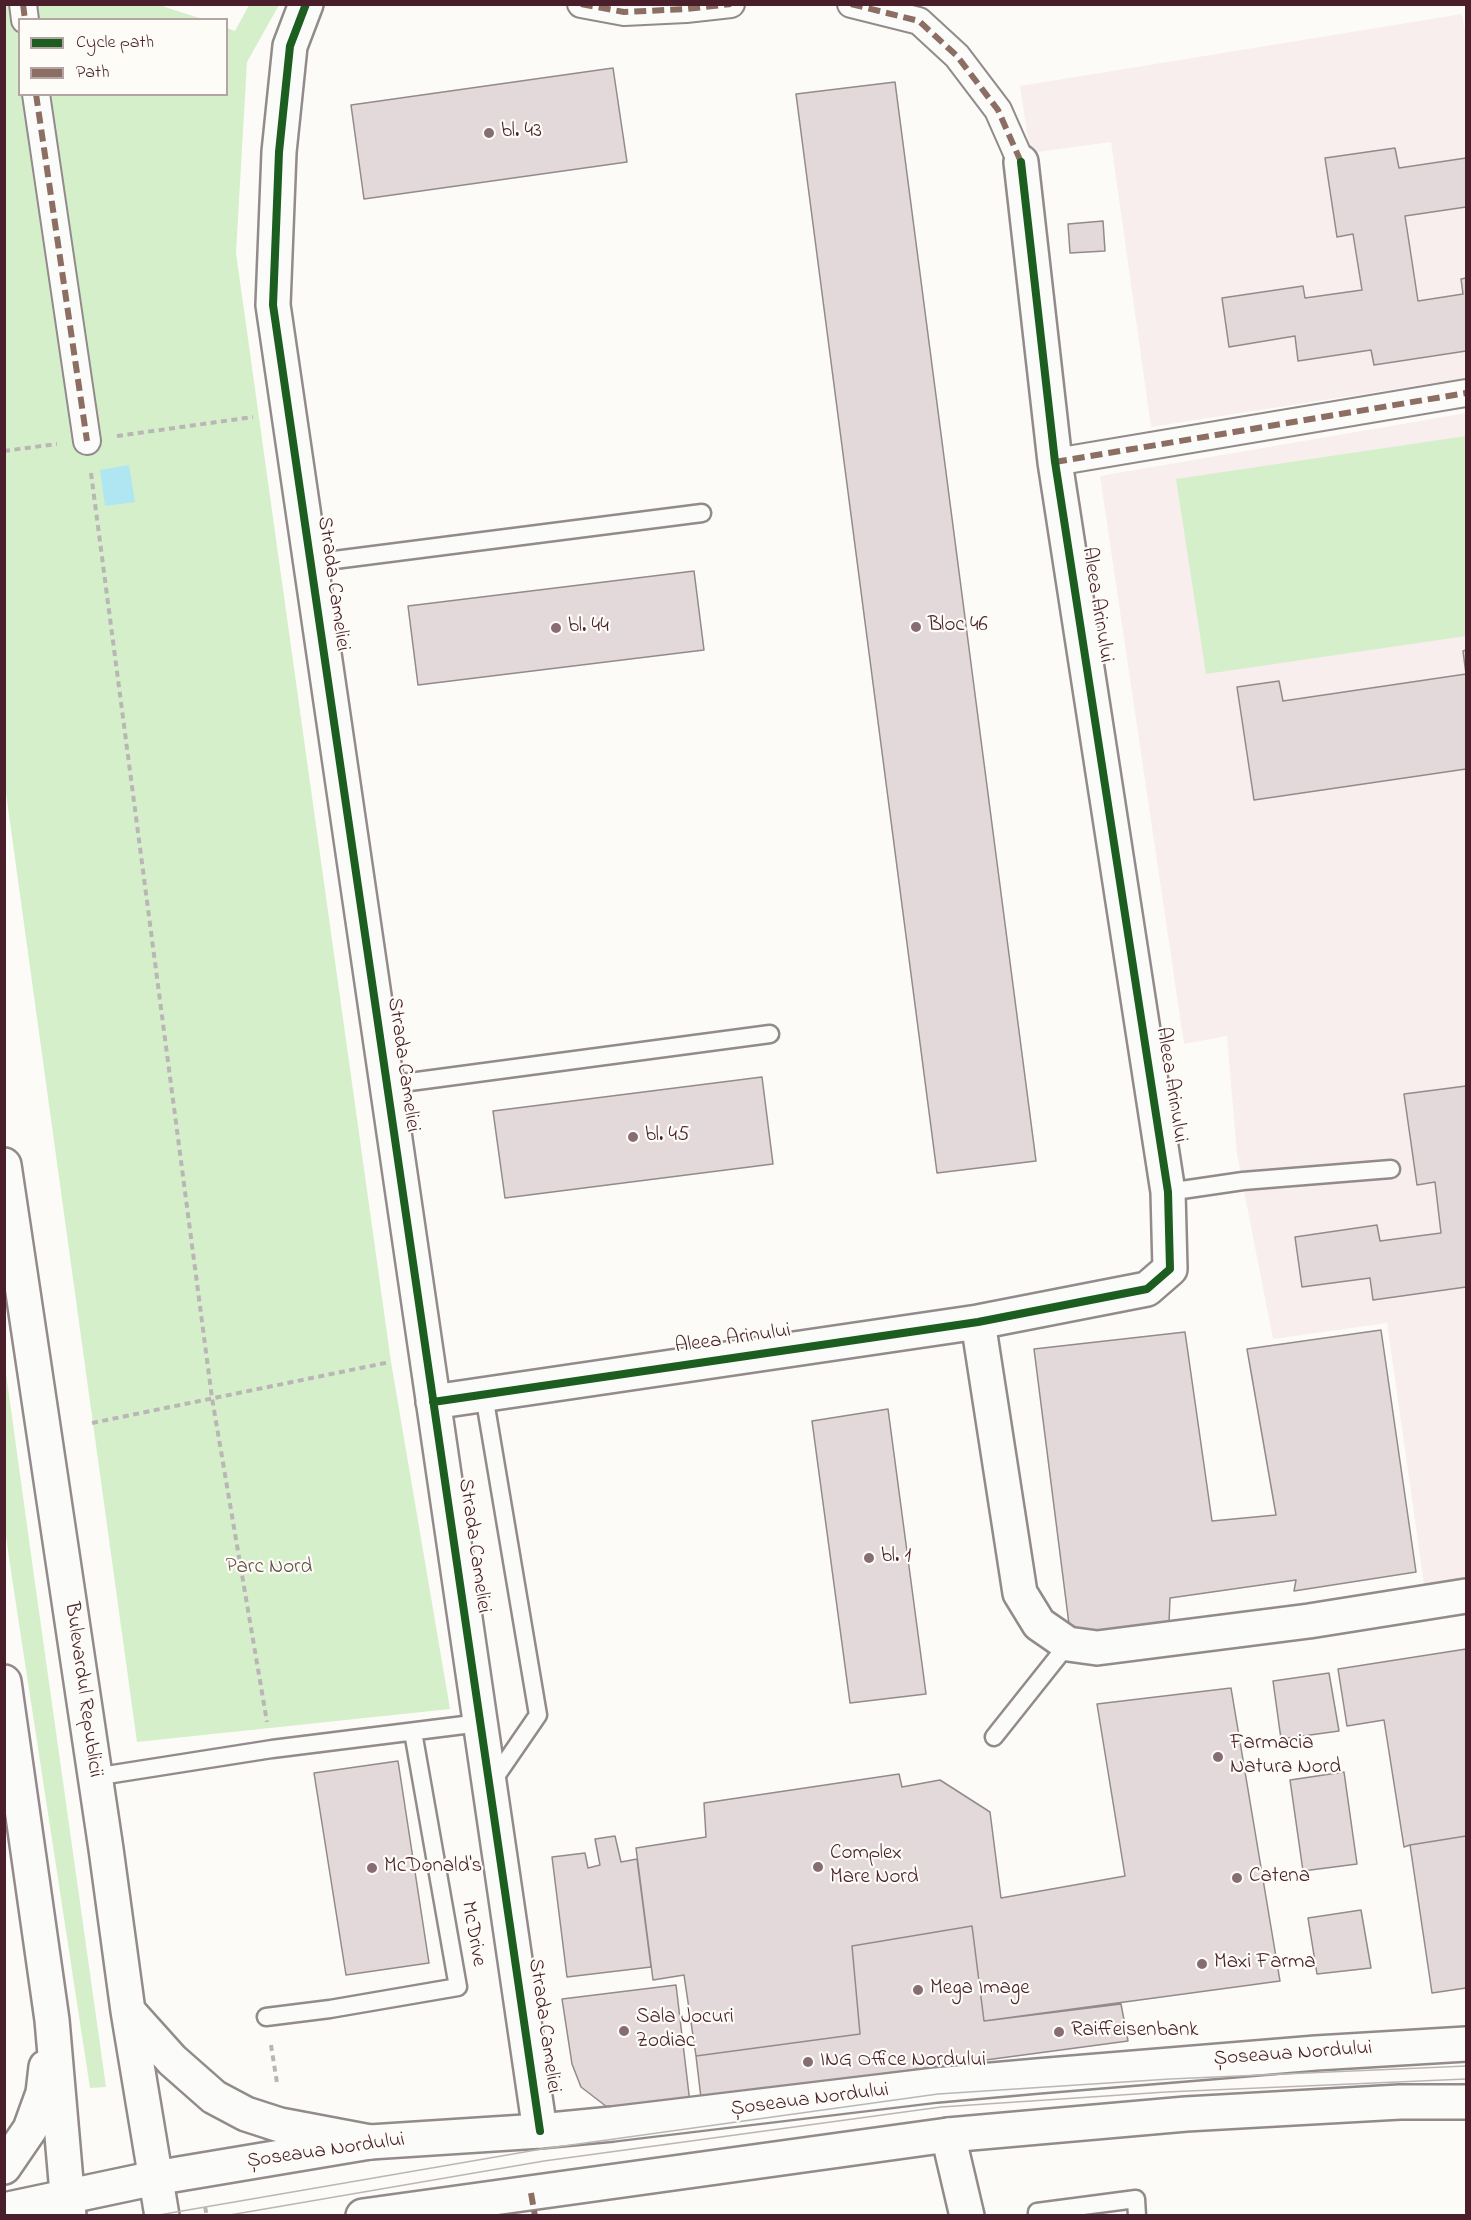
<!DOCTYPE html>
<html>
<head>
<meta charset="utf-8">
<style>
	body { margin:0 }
	#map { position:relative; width:1471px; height:2220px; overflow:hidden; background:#fcfbf8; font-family:"Indie Flower",sans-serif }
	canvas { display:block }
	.frame { position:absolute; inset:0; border:6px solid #4a1f2b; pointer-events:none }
	.legend { position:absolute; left:18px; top:18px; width:210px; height:78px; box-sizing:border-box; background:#fdfcf7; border:2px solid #b5a4a5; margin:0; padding:8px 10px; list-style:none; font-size:18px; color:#4a1f2b }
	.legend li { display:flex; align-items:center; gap:12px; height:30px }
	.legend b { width:30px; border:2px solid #b5a4a5 }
</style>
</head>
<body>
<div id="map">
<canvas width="1471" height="2220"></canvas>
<div class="frame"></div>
<ul class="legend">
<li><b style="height:8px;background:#1b5e20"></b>Cycle path</li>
<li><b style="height:8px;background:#8d6e63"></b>Path</li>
</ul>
</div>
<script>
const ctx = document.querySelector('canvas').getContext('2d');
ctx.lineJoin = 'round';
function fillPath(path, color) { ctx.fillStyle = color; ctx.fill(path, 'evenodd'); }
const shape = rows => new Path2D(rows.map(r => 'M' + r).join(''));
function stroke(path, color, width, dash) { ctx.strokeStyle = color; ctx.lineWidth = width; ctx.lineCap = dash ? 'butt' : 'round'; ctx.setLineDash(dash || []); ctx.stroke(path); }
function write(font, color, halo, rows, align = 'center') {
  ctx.font = font + ' "Indie Flower",sans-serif'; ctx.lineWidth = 4.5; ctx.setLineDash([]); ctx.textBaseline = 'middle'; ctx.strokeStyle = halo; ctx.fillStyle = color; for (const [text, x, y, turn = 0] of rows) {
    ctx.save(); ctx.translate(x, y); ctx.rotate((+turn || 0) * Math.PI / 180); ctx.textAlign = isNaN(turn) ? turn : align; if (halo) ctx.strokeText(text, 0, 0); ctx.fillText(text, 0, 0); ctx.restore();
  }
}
const built = shape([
	[1462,14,1466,36,1466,378,1151,427,1111,142,1030,153,1020,86],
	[1466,413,1466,1578,1424,1584,1387,1323,1273,1339,1237,1155,1227,1036,1184,1044,1100,476]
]);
const green = shape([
	[4,5,159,5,202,19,20,20,20,94,226,94,227,28,235,31,249,5,279,5,247,62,236,253,391,1362,450,1709,137,1742,5,786],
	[1466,436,1466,636,1206,674,1176,479],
	[5,1366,34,1576,106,2087,90,2088,12,1578,4,1523]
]);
const water = shape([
	[129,465,135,502,105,506,100,470]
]);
const building = shape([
	[613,68,627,162,364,199,351,105,613,68],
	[895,82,1036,1161,937,1173,796,94,895,82],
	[1395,148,1399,168,1466,158,1466,207,1405,216,1418,301,1463,294,1461,279,1466,278,1466,351,1374,365,1371,350,1298,361,1295,336,1229,347,1222,298,1303,286,1305,298,1362,290,1353,234,1337,237,1325,158,1395,148],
	[1103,221,1105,251,1070,253,1068,224,1103,221],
	[694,571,704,650,418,685,408,606,694,571],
	[1466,650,1466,769,1254,800,1237,687,1279,681,1283,701,1466,674,1463,651,1466,650],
	[762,1077,773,1164,505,1198,493,1111,762,1077],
	[1466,1086,1466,1287,1373,1300,1370,1278,1302,1287,1295,1237,1377,1225,1380,1241,1441,1233,1435,1182,1417,1185,1404,1094,1466,1086],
	[1381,1330,1416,1572,1294,1591,1296,1580,1170,1598,1169,1623,1071,1640,1034,1349,1185,1332,1212,1521,1276,1515,1247,1349,1381,1330],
	[888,1409,926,1694,850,1703,812,1421,888,1409],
	[1466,1649,1466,1836,1410,1845,1404,1847,1384,1720,1347,1726,1338,1669,1466,1649],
	[1329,1673,1339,1731,1281,1739,1273,1681,1329,1673],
	[1231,1688,1280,1981,984,2021,972,1926,852,1946,860,2034,696,2056,684,1975,653,1980,636,1848,706,1837,704,1803,899,1774,902,1787,940,1780,990,1812,1001,1898,1125,1876,1097,1704,1231,1688],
	[398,1761,429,1963,346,1975,314,1773,398,1761],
	[1344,1772,1357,1864,1303,1871,1290,1780,1344,1772],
	[615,1836,621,1862,637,1859,651,1967,567,1977,552,1857,585,1853,588,1868,600,1865,595,1839,615,1836],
	[1466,1836,1466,1988,1432,1993,1410,1845,1466,1836],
	[1361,1910,1371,1968,1317,1974,1308,1918,1361,1910],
	[972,1926,984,2021,1121,2004,1128,2041,701,2098,696,2056,860,2034,852,1946,972,1926],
	[676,1985,690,2103,629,2113,607,2107,581,2087,572,2064,562,1999,676,1985]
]);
const path = shape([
	[117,436,253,417],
	[4,451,57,444],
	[91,473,212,1398,267,1722],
	[92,1423,390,1362],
	[271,2045,277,2083,274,2083],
	[205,2207,207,2216]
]);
const service = shape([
	[311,563,702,513],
	[387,1085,770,1034],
	[1168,1192,1243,1181,1391,1169],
	[484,1395,538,1715,492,1782],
	[994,1737,1068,1644],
	[94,1777,272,1749,480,1723],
	[266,2017,330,2009,458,1987,413,1732],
	[1037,2216,1037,2212,1136,2199,1137,2216]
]);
const pedestrian = shape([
	[23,4,25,20],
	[581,4,624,12,686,9,731,4],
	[851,4,919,21,957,56,998,110,1021,162],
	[36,94,87,441],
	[1055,462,1466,393]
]);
const minor = shape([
	[306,4,290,46,279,152,273,305,540,2131],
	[978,1322,1020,1593,1039,1624,1068,1644,1097,1648,1309,1621,1466,1596],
	[433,1402,978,1322,1147,1289,1170,1269,1168,1192,1055,462,1021,162],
	[948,2135,967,2216]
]);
const secondary = shape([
	[4,2210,155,2178,370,2142,540,2131,612,2124,936,2085,1037,2076,1316,2053,1466,2044],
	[363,2216,948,2135,1186,2114,1400,2102,1466,2102]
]);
const primary = shape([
	[4,1165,106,1849,128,2011,162,2216],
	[4,1682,52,2020,69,2216],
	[128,2011,172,2060,214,2097,246,2114,280,2125,370,2142],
	[4,2167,30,2129,43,2093,46,2067]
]);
const tram = shape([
	[153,2216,542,2149,938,2094,1170,2079,1466,2066],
	[224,2216,544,2161,941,2107,1166,2092,1466,2079]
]);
const quiet = shape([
	[23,4,25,20],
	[581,4,624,12,686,9,731,4],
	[851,4,919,21,957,56,998,110,1021,162],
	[36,94,87,441],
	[1055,462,1466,393],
	[531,2193,535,2216]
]);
const cycleway = shape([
	[306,4,290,46,279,152,273,305,540,2131],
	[433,1402,978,1322,1147,1289,1170,1269,1168,1192,1055,462,1021,162]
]);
const markers = [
	[489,133,6,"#886c73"],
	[916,627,6,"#886c73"],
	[556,628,6,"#886c73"],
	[633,1137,6,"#886c73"],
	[869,1558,6,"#886c73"],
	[1218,1757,6,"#886c73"],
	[818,1867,6,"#886c73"],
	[372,1868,6,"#886c73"],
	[1237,1878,6,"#886c73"],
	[1202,1964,6,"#886c73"],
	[918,1990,6,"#886c73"],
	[624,2031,6,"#886c73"],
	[1059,2032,6,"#886c73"],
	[808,2062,6,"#886c73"]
];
const poiNames = [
	["bl. 43",501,133],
	["Bloc 46",928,627],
	["bl. 44",568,628],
	["bl. 45",645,1137],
	["bl. 1",881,1558],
	["Farmacia",1230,1745],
	["Natura Nord",1230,1769],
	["Complex",830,1855],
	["Mare Nord",830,1879],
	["McDonald's",384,1868],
	["Catena",1249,1878],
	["Maxi Farma",1214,1964],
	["Mega Image",930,1990],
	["Sala Jocuri",636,2019],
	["Zodiac",636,2043],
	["Raiffeisenbank",1071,2032],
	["ING Office Nordului",820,2062]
];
const streetNames = [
	["Strada Cameliei",332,584,82],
	["Aleea Arinului",1096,605,81],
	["Strada Cameliei",402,1065,82],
	["Aleea Arinului",1170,1085,81],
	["Aleea Arinului",733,1340,-8],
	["Strada Cameliei",473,1546,82],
	["Bulevardul Republicii",82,1690,82],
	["McDrive",472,1934,80],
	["Strada Cameliei",543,2026,82],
	["Șoseaua Nordului",1293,2055,-4],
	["Șoseaua Nordului",810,2101,-7],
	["Șoseaua Nordului",326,2152,-8]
];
const parkNames = [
	["Parc Nord",269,1569]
];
fillPath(built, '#f8eeee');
fillPath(green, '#d5efca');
fillPath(water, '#b0e6f2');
fillPath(building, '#e4d9da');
stroke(building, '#928a8b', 1.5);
stroke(service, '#928a8b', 21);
stroke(pedestrian, '#928a8b', 30);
stroke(minor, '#928a8b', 38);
stroke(secondary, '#928a8b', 38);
stroke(primary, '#928a8b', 38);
stroke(path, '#bbb6b6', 4, [6, 4.5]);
stroke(service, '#fbfbf9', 16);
stroke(pedestrian, '#fbfbf9', 26);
stroke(minor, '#fbfbf9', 33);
stroke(secondary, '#fbfbf9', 33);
stroke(primary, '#fbfbf9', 33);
stroke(tram, '#bbb6b6', 1.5);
stroke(quiet, '#8d6e63', 6, [12, 6]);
stroke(cycleway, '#1b5e20', 8);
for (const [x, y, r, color] of markers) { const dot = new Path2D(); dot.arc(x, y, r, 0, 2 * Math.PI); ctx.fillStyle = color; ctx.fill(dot); stroke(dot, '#fdfcf7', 2); }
write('21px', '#4a1f2b', '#fdfcf7', poiNames, 'left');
write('21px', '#4a1f2b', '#fdfcf7', streetNames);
write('21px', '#65514a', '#fdfcf7', parkNames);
</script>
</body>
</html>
